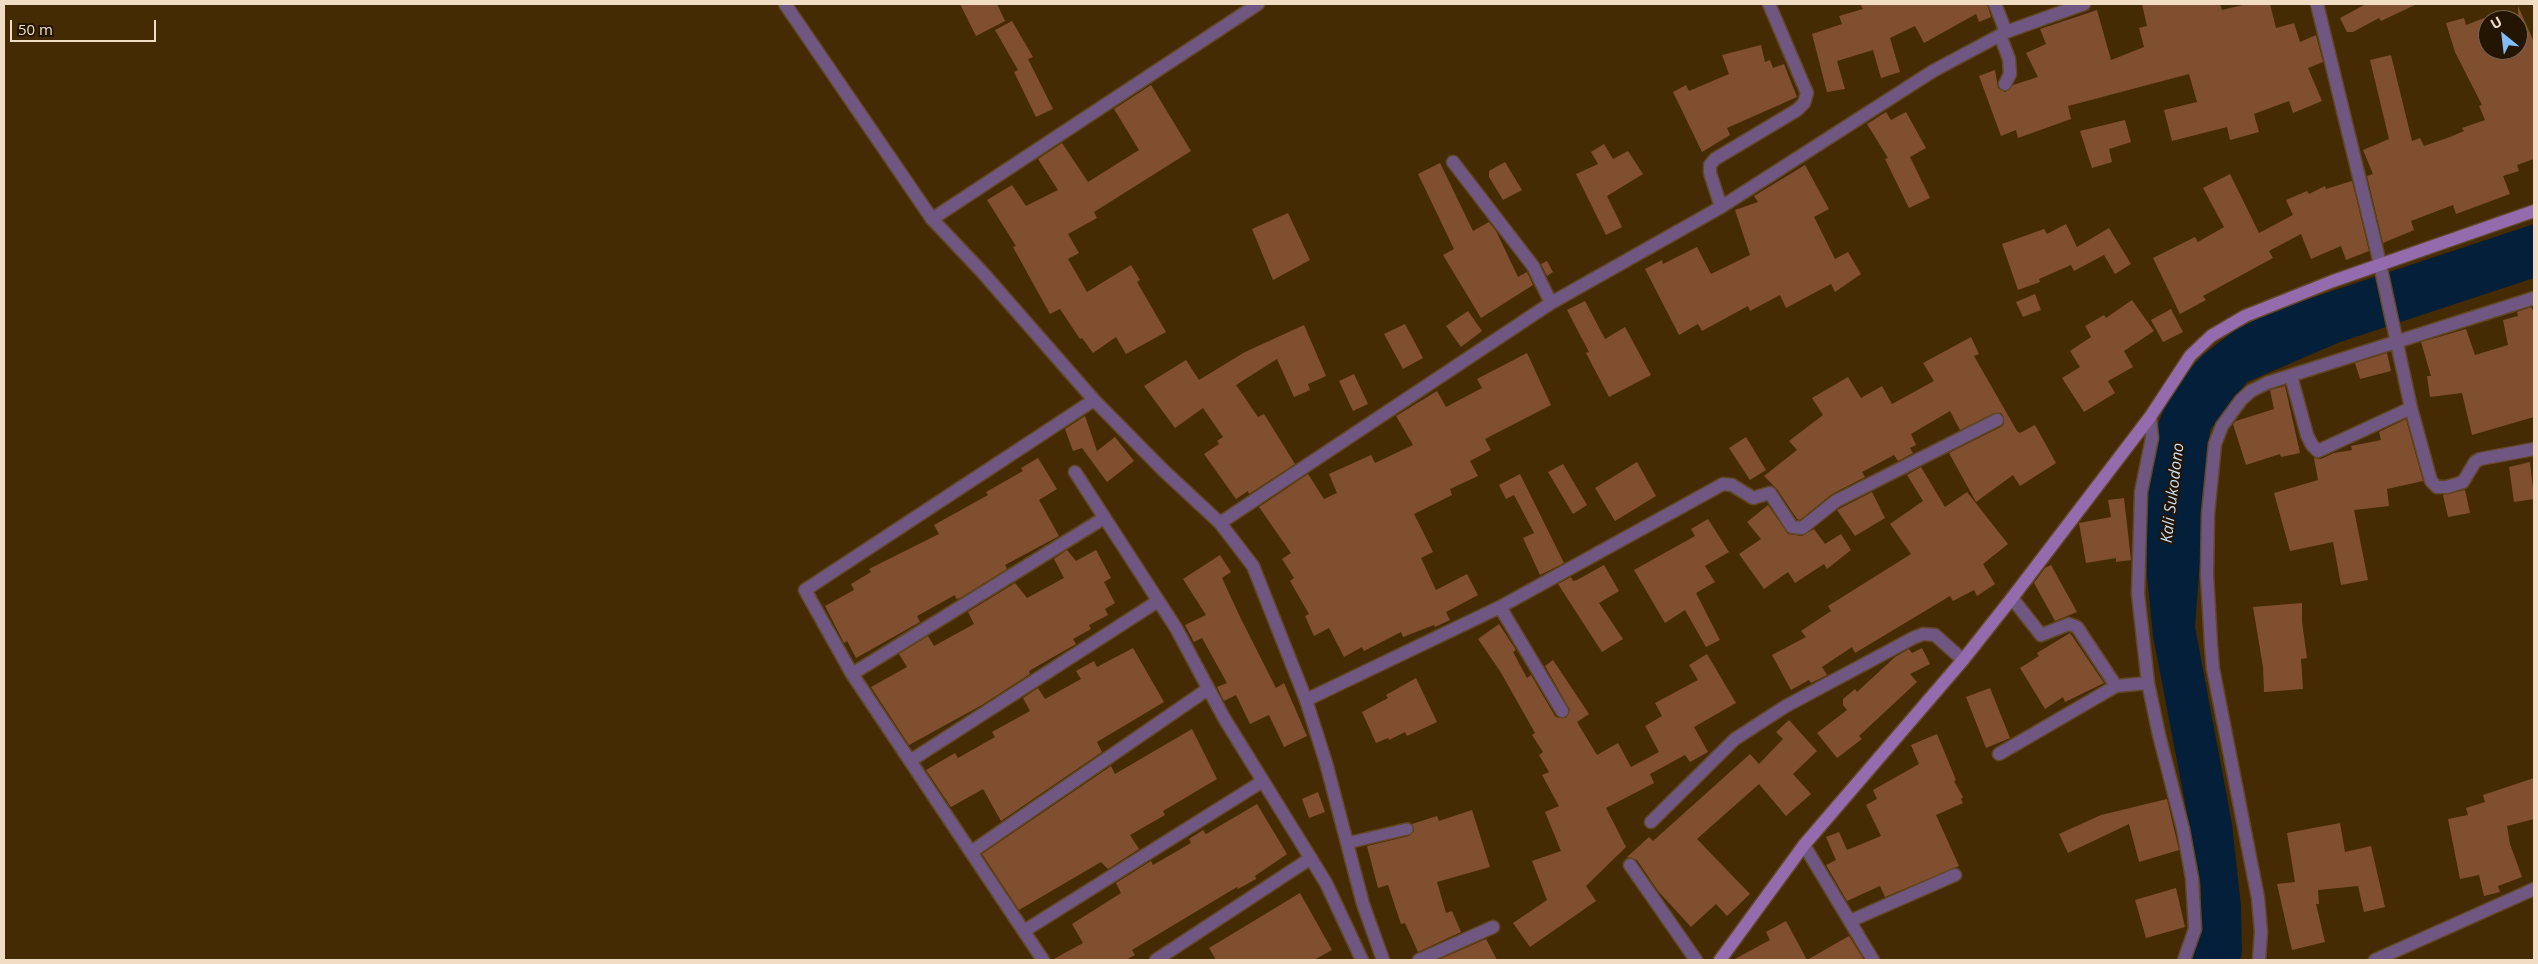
<!DOCTYPE html>
<html>
<head>
<meta charset="utf-8">
<style>
	body { margin:0 }
	#map { position:relative; width:2538px; height:964px; overflow:hidden; background:#452b04; font-family:"Open Sans",sans-serif }
	canvas { display:block }
	.frame { position:absolute; inset:0; border:5px solid #f1dcc4; pointer-events:none }
	.north { position:absolute; left:2478px; top:10px; width:50px; height:50px; box-sizing:border-box; background:#241503; border:1px solid #766550; border-radius:50%; rotate:331deg; font-size:14px; font-weight:700; line-height:20px; text-align:center; color:#f1dcc4 }
	.north::after { content:''; display:block; margin:auto; width:18px; height:22px; background:#83bcfb; clip-path:polygon(50% 0,100% 100%,50% 72%,0 100%) }
	.scale { position:absolute; left:10px; top:20px; width:146px; height:22px; box-sizing:border-box; border:2px solid #f1dcc4; border-top:0; padding-left:6px; font-size:15px; line-height:18px; white-space:nowrap; color:#f1dcc4; -webkit-text-stroke:4px #241503; paint-order:stroke }
</style>
</head>
<body>
<div id="map">
<canvas width="2538" height="964"></canvas>
<div class="frame"></div>
<div class="north">U</div>
<div class="scale">50 m</div>
</div>
<script>
const ctx = document.querySelector('canvas').getContext('2d');
ctx.lineJoin = 'round';
function fillPath(path, color) { ctx.fillStyle = color; ctx.fill(path, 'evenodd'); }
const shape = rows => new Path2D(rows.map(r => 'M' + r).join(''));
function stroke(path, color, width, dash) { ctx.strokeStyle = color; ctx.lineWidth = width; ctx.lineCap = dash ? 'butt' : 'round'; ctx.setLineDash(dash || []); ctx.stroke(path); }
function write(font, color, halo, rows, align = 'center') {
  ctx.font = font + ' "Open Sans",sans-serif'; ctx.lineWidth = 4; ctx.setLineDash([]); ctx.textBaseline = 'middle'; ctx.strokeStyle = halo; ctx.fillStyle = color; for (const [text, x, y, turn = 0] of rows) {
    ctx.save(); ctx.translate(x, y); ctx.rotate((+turn || 0) * Math.PI / 180); ctx.textAlign = isNaN(turn) ? turn : align; if (halo) ctx.strokeText(text, 0, 0); ctx.fillText(text, 0, 0); ctx.restore();
  }
}
const water = shape([
	[2534,224,2534,278,2340,342,2247,382,2210,430,2195,627,2232,824,2241,906,2242,953,2240,960,2191,960,2201,919,2201,886,2153,636,2147,575,2146,498,2156,430,2166,403,2182,377,2204,354,2234,331,2272,311]
]);
const building = shape([
	[960,4,997,4,1005,21,976,36],
	[1860,4,1987,4,1991,17,1979,22,1976,14,1924,43,1915,26,1890,38,1900,72,1881,78,1873,50,1837,61,1845,89,1827,92,1812,34,1842,24,1839,16,1863,9],
	[2142,4,2220,4,2222,10,2247,4,2270,4,2276,28,2294,23,2300,42,2316,35,2323,62,2308,68,2322,101,2293,113,2289,101,2254,114,2259,132,2230,140,2227,127,2172,141,2164,110,2197,102,2189,74,2068,106,2071,119,2018,138,2016,130,2001,136,1979,76,1995,70,1998,88,2005,92,2013,85,2038,77,2026,53,2046,44,2040,29,2097,10,2111,60,2144,47,2139,28,2147,26],
	[2366,4,2417,4,2381,21,2379,18,2353,32,2347,32,2340,18],
	[2518,6,2534,42,2534,159,2517,165,2519,171,2503,176,2510,194,2456,214,2453,205,2411,221,2414,230,2383,243,2367,176,2373,174,2363,150,2389,139,2370,60,2391,55,2412,141,2420,138,2424,146,2450,137,2464,131,2462,128,2485,120,2479,106,2482,105,2455,52,2446,23,2464,18,2466,25,2484,18,2488,28,2488,50,2518,50],
	[1012,21,1033,57,1028,59,1053,109,1036,117,1014,72,1018,70,995,30],
	[1761,45,1765,62,1770,60,1773,68,1784,64,1797,97,1727,128,1730,135,1702,152,1673,92,1686,85,1689,91,1729,74,1722,55],
	[1151,85,1191,151,1094,212,1097,218,1068,234,1079,253,1068,259,1087,292,1131,265,1140,280,1137,282,1166,332,1126,354,1116,337,1093,353,1082,338,1080,339,1060,309,1050,314,1013,247,1016,246,987,200,1012,185,1026,206,1058,190,1038,159,1062,143,1088,182,1139,150,1114,109],
	[1886,112,1891,120,1906,112,1926,148,1910,157,1930,198,1909,208,1885,159,1888,158,1867,124],
	[2125,120,2131,142,2109,149,2112,162,2092,168,2080,131],
	[1604,144,1613,159,1628,151,1643,174,1607,196,1622,227,1606,235,1576,174,1598,164,1591,152],
	[1505,162,1522,190,1503,200,1489,177,1489,171],
	[1440,163,1473,231,1489,222,1496,231,1518,277,1527,272,1533,285,1481,318,1443,255,1454,249,1418,174],
	[1805,165,1829,209,1814,217,1835,259,1848,252,1861,274,1835,292,1831,284,1786,308,1780,295,1750,311,1748,306,1702,331,1698,324,1679,335,1645,269,1662,260,1663,264,1697,247,1711,274,1750,255,1735,210,1758,202,1754,196],
	[2230,174,2259,233,2293,215,2286,200,2307,191,2309,194,2325,186,2326,189,2352,181,2369,251,2346,260,2341,246,2311,259,2301,234,2269,251,2273,258,2203,296,2206,300,2180,314,2153,258,2195,237,2198,242,2224,227,2203,188],
	[1288,213,1310,260,1273,280,1252,229],
	[2066,224,2077,247,2109,228,2131,264,2115,274,2104,255,2074,271,2071,265,2039,279,2040,282,2018,290,2002,244,2044,229,2047,234],
	[1547,261,1553,272,1547,276,1541,264],
	[2035,294,2041,310,2023,317,2016,302],
	[2132,300,2154,331,2124,351,2133,367,2108,381,2115,393,2084,412,2062,378,2080,367,2070,351,2091,337,2085,326,2104,315,2106,318],
	[1585,301,1605,339,1625,327,1651,375,1609,397,1586,353,1589,352,1567,310],
	[2531,307,2534,312,2534,417,2472,435,2462,393,2430,397,2427,376,2431,376,2421,342,2466,329,2475,355,2508,345,2503,320,2518,316,2517,312],
	[2171,309,2183,332,2163,342,2151,320],
	[1468,311,1482,331,1461,347,1446,326],
	[1405,324,1423,358,1403,369,1384,334],
	[1304,325,1326,376,1308,384,1310,390,1294,397,1277,359,1236,385,1258,417,1264,414,1295,464,1249,494,1248,491,1236,499,1204,454,1219,444,1217,441,1223,437,1203,408,1175,428,1144,386,1186,360,1199,380,1245,352],
	[1971,337,1979,354,1974,356,2017,431,2020,433,2035,425,2056,463,2020,486,2013,475,1976,502,1949,453,2001,427,2004,424,2004,417,2001,413,1994,413,1960,430,1950,411,1911,434,1916,445,1910,448,1913,453,1898,461,1894,455,1862,472,1865,477,1832,494,1800,520,1797,519,1777,489,1764,476,1797,450,1789,441,1823,415,1812,398,1848,377,1861,398,1882,386,1892,404,1934,381,1923,363],
	[1527,353,1551,405,1485,439,1491,450,1470,461,1478,476,1450,489,1452,495,1414,514,1433,552,1421,558,1436,590,1467,574,1478,595,1446,612,1450,620,1435,627,1434,625,1403,637,1401,632,1364,651,1362,647,1344,657,1329,628,1314,636,1305,616,1309,614,1290,581,1294,578,1282,559,1291,553,1259,507,1308,474,1324,499,1337,493,1329,474,1371,455,1375,463,1413,445,1396,416,1437,391,1446,407,1482,388,1477,379],
	[2387,353,2391,371,2360,379,2355,363],
	[1354,374,1368,404,1353,411,1339,381],
	[2285,386,2300,453,2281,457,2280,454,2246,465,2233,424,2236,421,2274,409,2270,390],
	[1085,416,1097,451,1115,437,1134,461,1107,482,1082,448,1073,451,1065,429],
	[2406,419,2423,481,2387,489,2389,506,2354,510,2368,580,2341,585,2333,542,2290,551,2274,493,2318,480,2314,458,2321,459,2334,453,2352,450,2351,446,2381,440,2379,432],
	[1746,437,1766,470,1750,480,1729,448],
	[1038,458,1057,489,1039,500,1059,536,1005,565,1007,569,960,598,956,599,955,595,917,616,920,622,856,658,847,641,844,643,825,606,854,590,851,584,871,572,869,569,939,534,934,525,988,495,986,492,1023,471,1021,468],
	[1637,462,1656,496,1615,521,1595,488],
	[2530,462,2534,499,2514,502,2509,467],
	[1563,464,1587,505,1573,514,1548,472],
	[1921,467,1945,507,1967,492,2008,544,1983,564,1995,584,1977,596,1974,590,1953,601,1950,596,1855,653,1852,647,1822,667,1827,675,1811,683,1809,680,1791,690,1772,655,1806,637,1801,631,1831,611,1828,606,1911,554,1890,524,1923,501,1907,475],
	[1520,474,1564,563,1540,575,1523,538,1534,533,1514,495,1506,499,1499,485],
	[2465,490,2470,513,2448,517,2443,495],
	[1872,492,1885,518,1855,536,1837,510],
	[2124,498,2131,560,2116,562,2116,558,2086,563,2079,523,2111,517,2108,500],
	[1768,505,1788,534,1802,536,1814,529,1825,544,1841,534,1851,550,1827,569,1824,564,1795,583,1788,572,1764,589,1739,554,1761,539,1747,522],
	[1708,519,1729,552,1705,566,1715,582,1696,593,1720,640,1706,647,1685,610,1665,623,1634,570,1695,536,1691,529],
	[1067,550,1076,561,1096,550,1111,578,1104,582,1115,603,1105,609,1108,615,1089,625,1091,629,1073,639,1076,644,1029,671,1030,674,982,705,909,745,871,687,907,667,899,654,928,636,934,646,974,624,968,612,1015,583,1027,598,1064,578,1054,559],
	[1220,555,1231,572,1222,578,1241,619,1276,688,1284,683,1307,736,1284,747,1269,715,1250,724,1236,695,1224,701,1217,687,1227,683,1202,638,1194,642,1185,625,1206,615,1183,579],
	[1604,565,1619,591,1599,603,1623,639,1602,652,1558,584,1571,577,1573,581,1577,580],
	[2051,565,2077,612,2055,621,2034,583,2045,568],
	[2302,603,2302,622,2307,658,2301,659,2303,689,2264,692,2263,667,2253,607],
	[1499,624,1516,650,1513,652,1527,678,1531,675,1555,716,1558,718,1566,718,1570,710,1545,666,1553,660,1589,714,1577,722,1597,755,1618,743,1631,767,1659,752,1645,726,1662,716,1655,703,1698,680,1689,665,1707,654,1736,703,1694,727,1708,752,1690,762,1685,755,1650,774,1654,783,1606,808,1626,847,1586,886,1596,901,1530,947,1513,923,1547,900,1532,861,1561,851,1545,812,1559,806,1542,775,1549,772,1539,755,1543,752,1532,735,1535,733,1500,671,1478,639],
	[2070,633,2104,683,2065,702,2063,697,2045,709,2020,668,2039,656,2037,653],
	[1133,648,1164,702,1097,742,1102,752,1001,821,983,789,951,807,926,770,955,753,958,758,995,737,992,732,1030,711,1023,698,1038,688,1045,699,1081,679,1076,671,1094,661,1097,667],
	[1922,648,1930,664,1910,674,1917,682,1859,736,1862,739,1837,758,1817,733,1847,710,1843,705,1843,699,1855,689,1857,692,1895,657,1909,649,1912,653],
	[1416,678,1437,722,1407,736,1405,732,1389,740,1388,738,1376,743,1362,712,1388,698,1386,695],
	[1990,688,2010,738,1986,748,1966,697],
	[1789,720,1817,751,1793,774,1811,794,1786,816,1759,784,1697,839,1750,894,1727,916,1716,904,1691,927,1658,891,1637,860,1627,857,1649,837,1653,841,1750,754,1759,764,1783,739,1776,732],
	[1192,729,1217,779,1163,811,1165,815,1130,835,1139,849,1108,869,1101,862,1019,910,982,854,1111,766,1115,774],
	[1937,734,1956,780,1954,781,1963,797,1961,799,1963,803,1936,815,1959,866,1885,897,1880,886,1847,901,1826,865,1836,860,1826,837,1839,832,1847,850,1881,836,1866,805,1877,799,1873,790,1919,764,1911,745],
	[2534,778,2534,819,2507,826,2510,844,2522,877,2498,886,2500,892,2484,896,2479,875,2460,879,2448,819,2468,815,2466,808,2485,802,2483,795],
	[1318,792,1325,812,1309,818,1302,799],
	[2167,799,2179,850,2139,862,2129,824,2068,853,2059,834,2101,815],
	[1257,804,1287,854,1255,876,1256,879,1238,889,1237,887,1132,950,1135,955,1126,960,1052,960,1083,943,1072,924,1121,893,1116,883,1151,861,1153,865,1191,843,1189,839,1203,830,1206,834],
	[1472,810,1490,867,1437,882,1446,913,1452,911,1461,932,1418,952,1405,923,1401,924,1388,885,1378,888,1367,846,1409,836,1414,831,1412,824,1437,816,1439,821],
	[2340,823,2345,852,2371,846,2385,907,2364,912,2358,886,2318,890,2319,904,2316,904,2325,942,2292,950,2277,884,2295,882,2287,833],
	[2176,888,2185,927,2146,938,2135,900],
	[1300,893,1332,950,1314,960,1216,960,1209,948],
	[1786,921,1807,960,1849,936,1864,960,1733,960,1770,940,1766,932],
	[1486,939,1497,960,1438,960]
]);
const service = shape([
	[1347,843,1407,829]
]);
const minor = shape([
	[1995,4,2006,32],
	[2317,4,2377,251,2411,408,2431,481,2437,487,2447,487,2463,482,2475,462,2480,459,2534,449],
	[2000,35,2009,59,2010,74,2005,84],
	[1453,162,1533,266,1551,303],
	[1721,207,1710,173,1710,165,1715,159,1797,110,1804,103,1807,93,1769,4],
	[932,219,1258,4],
	[2291,376,2307,435,2312,445,2318,451,2411,408],
	[2150,417,2152,438,2141,492,2138,594,2148,683,2159,735,2183,829,2192,878,2195,929,2184,960],
	[1075,472,1176,628,1224,718,1326,883,1362,960],
	[1220,523,1551,303,1721,207,1933,71,2006,32,2084,4],
	[2012,598,2041,635,2069,624,2077,627,2116,686,2148,683],
	[1500,607,1562,711],
	[852,674,1104,518],
	[1306,700,1500,607,1723,484,1732,485,1753,498,1770,493,1792,527,1802,528,1836,501,1997,420],
	[1999,754,2116,686],
	[910,761,1158,601],
	[1651,822,1735,739,1786,706,1913,638,1923,634,1935,635,1963,660],
	[1804,845,1873,960],
	[971,852,1208,689],
	[1630,865,1696,960],
	[1850,921,1955,875],
	[1024,931,1263,781],
	[1043,960,852,674,805,590,1094,400],
	[1156,960,1311,858],
	[1419,960,1493,927],
	[2259,960,2261,932,2258,898,2213,669,2211,645,2207,575,2208,514,2215,444,2222,426,2241,400,2251,391,2267,383,2534,298],
	[2375,960,2534,889]
]);
const tertiary = shape([
	[785,4,932,219,983,273,1094,400,1163,470,1220,523,1253,566,1306,700,1326,763,1363,904,1383,960]
]);
const secondary = shape([
	[1720,960,1804,845,1963,660,2012,598,2150,417,2190,356,2211,336,2245,316,2333,281,2534,211]
]);
const waterNames = [
	["Kali Sukodono",2173,493,-83]
];
fillPath(water, '#031f3a');
fillPath(building, '#804f30');
stroke(service, '#614723', 14);
stroke(minor, '#614723', 15);
stroke(tertiary, '#614723', 15);
stroke(secondary, '#614723', 15);
stroke(service, '#705781', 11);
stroke(minor, '#705781', 12);
stroke(tertiary, '#705781', 12);
stroke(secondary, '#946bad', 12);
write('italic 16px', '#cbdff5', '#241503', waterNames);
</script>
</body>
</html>
